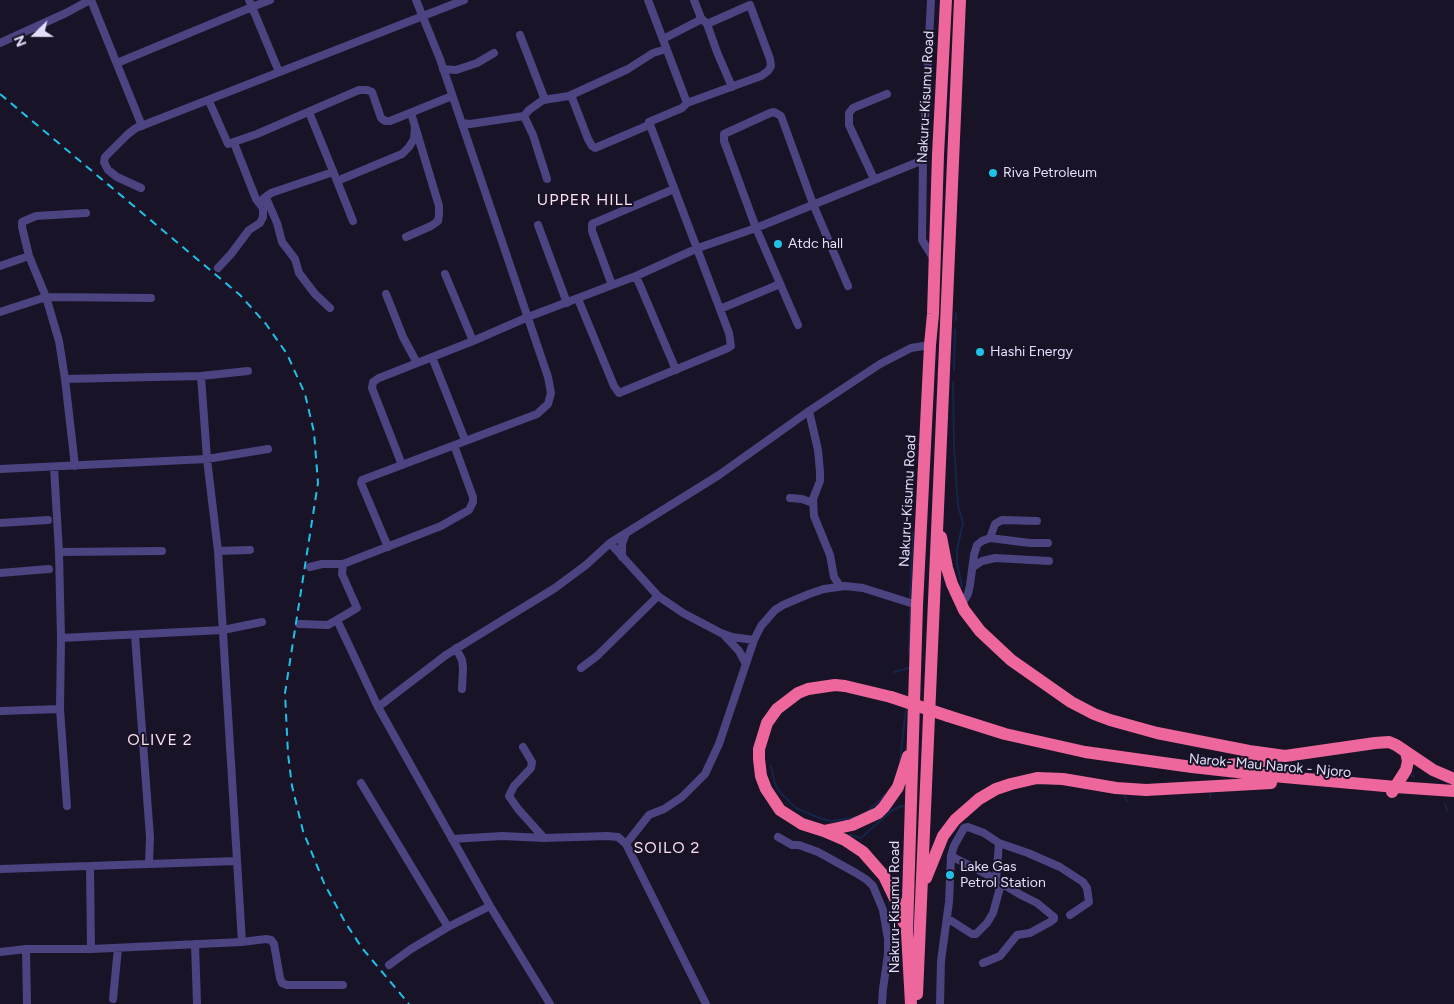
<!DOCTYPE html>
<html>
<head>
<meta charset="utf-8">
<style>
	body { margin:0 }
	#map { position:relative; width:1454px; height:1004px; overflow:hidden; background:#191328; font-family:Figtree,sans-serif }
	canvas { display:block }
	.north { position:absolute; left:10px; top:10px; width:50px; height:50px; -webkit-text-stroke:4px #191328; paint-order:stroke; rotate:248deg; font-size:14px; font-weight:700; line-height:20px; text-align:center; color:#e4defb }
	.north::after { content:''; display:block; margin:auto; width:18px; height:22px; background:#e4defb; clip-path:polygon(50% 0,100% 100%,50% 72%,0 100%) }
</style>
</head>
<body>
<div id="map">
<canvas width="1454" height="1004"></canvas>
<div class="north">N</div>
</div>
<script>
const ctx = document.querySelector('canvas').getContext('2d');
ctx.lineJoin = 'round';
const shape = rows => new Path2D(rows.map(r => 'M' + r).join(''));
function stroke(path, color, width, dash) { ctx.strokeStyle = color; ctx.lineWidth = width; ctx.lineCap = dash ? 'butt' : 'round'; ctx.setLineDash(dash || []); ctx.stroke(path); }
function write(font, color, halo, rows, align = 'center') {
  ctx.font = font + ' Figtree,sans-serif'; ctx.lineWidth = 4; ctx.setLineDash([]); ctx.textBaseline = 'middle'; ctx.strokeStyle = halo; ctx.fillStyle = color; for (const [text, x, y, turn = 0] of rows) {
    ctx.save(); ctx.translate(x, y); ctx.rotate((+turn || 0) * Math.PI / 180); ctx.textAlign = isNaN(turn) ? turn : align; if (halo) ctx.strokeText(text, 0, 0); ctx.fillText(text, 0, 0); ctx.restore();
  }
}
const stream = shape([
	[956,320,956,313],
	[954,370,955,330],
	[953,382,954,445,958,506,963,523,957,549,957,564,962,586,959,589],
	[910,598,913,532],
	[909,653,910,608],
	[894,672,909,668],
	[900,761,906,709],
	[771,766,775,784,780,792,796,808,822,819,832,821,856,817],
	[1412,776,1414,776],
	[1210,794,1211,798],
	[1125,796,1127,801],
	[1445,804,1447,811],
	[867,812,885,795],
	[850,835,861,838,891,811,901,806,905,807]
]);
const minor = shape([
	[91,0,142,126],
	[249,0,252,7,270,0],
	[648,0,687,103],
	[694,0,701,18,707,24,717,52,732,87],
	[931,0,923,160,922,240,934,259],
	[520,35,545,100],
	[663,39,702,19],
	[0,43,66,13,90,0],
	[117,63,252,7,279,72],
	[443,69,456,70,477,63,494,53],
	[571,95,588,139,592,146,595,148,649,125],
	[209,101,228,144,257,134,359,90,367,90,372,92,381,118,385,121,390,121,452,96],
	[309,112,337,181,402,154,409,147,414,139,415,127],
	[524,116,533,135,547,179],
	[462,123,470,124,524,116,529,110,543,100,569,96,628,69,653,53,666,49],
	[874,179,849,125,849,113,853,108,887,94],
	[337,181,353,221],
	[141,188,117,177,108,170,104,162,105,157,128,134,136,128,464,0],
	[267,196,267,200,277,223,282,242,295,259,299,273,315,294,330,308],
	[263,199,271,193,333,172],
	[538,225,567,303],
	[406,237,431,226,438,221,439,215,439,206,411,113],
	[0,266,29,256],
	[218,268,231,254,249,230,260,223,263,217,263,208,256,199,234,143],
	[445,274,473,341],
	[636,276,676,370],
	[612,285,592,231,592,224,674,189],
	[386,294,403,337,417,363],
	[578,299,614,386,619,393,728,348,731,346,729,333,649,122,682,108,687,103,761,76,768,71,771,66,770,59,750,5,707,24],
	[720,309,780,284],
	[0,312,46,297,151,298],
	[798,325,756,228,724,141,724,134,770,113,774,112,781,116,813,204,848,286],
	[432,357,465,440],
	[201,376,207,459,218,551,242,942],
	[65,379,201,376,248,371],
	[809,411,818,450,820,472,820,481,813,499,814,516,830,555,834,577,840,586],
	[402,465,372,388,373,382,379,378,473,341,528,317,636,276,698,248,756,228,923,160],
	[75,466,65,379,59,341,46,297,29,256,22,227,22,222,36,216,86,213],
	[54,467,59,552,61,638,60,709,67,806],
	[0,469,207,459,268,449],
	[790,498,802,499,813,503],
	[0,523,48,520],
	[990,538,995,524,1002,520,1037,521],
	[610,543,658,596,683,613,721,633,732,637,754,640],
	[388,547,361,483,362,480,537,414,548,404,551,393,548,377,440,59,416,0],
	[218,551,250,550],
	[59,552,162,551],
	[622,557,622,544,626,533],
	[310,567,322,564,343,564,441,526,469,510,473,502,473,497,454,445],
	[973,567,982,561,995,558,1049,561],
	[0,573,49,569],
	[962,604,968,594,970,585,974,555,977,545,982,541,990,538,1030,543,1048,543],
	[337,620,378,707,490,906,550,1004],
	[299,624,328,625,357,608,342,574,343,564],
	[135,636,150,837,149,863],
	[725,636,739,651,746,664],
	[61,638,223,630,262,622],
	[456,648,462,660,463,668,462,689],
	[581,668,597,656,658,596],
	[378,707,446,655,555,588,586,565,610,543,719,475,809,411,880,364,911,348,930,345],
	[0,711,60,709],
	[523,747,532,762,531,768,514,786,509,796,518,809,544,838],
	[361,783,448,927],
	[778,837,792,845,799,845,818,852,856,873,867,880,873,886,883,910,888,939,888,954,883,989,882,1004],
	[452,839,502,836,544,838,607,836,618,837,626,844,706,1004],
	[999,843,1028,853,1060,867,1083,882,1087,888,1089,902,1070,915],
	[626,844,649,815,664,809,682,797,705,774,719,744,754,640,761,626,775,610,783,605,809,594,824,589,845,586,863,588,917,605],
	[951,856,986,874,1021,895,1037,903,1054,917,1054,919,1050,922,1030,933,1017,935,1000,956,983,963],
	[0,869,90,866],
	[947,918,972,934,976,934,987,923,993,913,1001,884],
	[195,944,197,1004],
	[26,949,27,1004],
	[91,949,90,866,236,861],
	[0,952,26,949,91,949,242,942,266,939,271,940,274,944,280,978,282,983,287,985,343,985],
	[389,965,411,949,448,927,490,906],
	[113,999,118,948],
	[940,1004,941,961,949,902,951,856,954,846,964,828,968,827,984,833,999,843,996,880]
]);
const highway = shape([
	[941,537,947,568,952,584,964,610,980,631,1011,660,1071,702,1094,714,1110,720,1157,733,1249,751,1285,756,1375,743,1389,742,1396,745,1433,770,1454,779],
	[891,697,845,686,835,685,808,689,798,693,777,709,767,723,759,749,759,759,761,776,766,789,780,810,802,824,824,831,845,840,863,852,884,876,898,905,904,923],
	[948,716,1005,734,1085,752,1192,767,1273,776,1396,787,1454,791],
	[1227,765,1251,763,1276,759],
	[1392,792,1406,770,1408,761,1406,752],
	[824,831,852,825,878,813,884,807,898,787,908,756],
	[926,878,943,836,955,820,979,799,996,789,1011,784,1037,778,1063,779,1116,788,1146,790,1271,783],
	[917,994,960,0],
	[911,1004,907,932,917,605,930,345,933,314,938,155,946,0]
]);
const rail = shape([
	[0,94,240,295,266,324,287,354,305,394,314,432,318,483,285,693,288,754,292,786,303,831,324,883,345,922,362,948,409,1004]
]);
const highwayBridge = shape([
	[891,697,948,716]
]);
const markers = [
	[993,173,5,"#20c1e5"],
	[778,244,5,"#20c1e5"],
	[980,352,5,"#20c1e5"],
	[950,875,5,"#20c1e5"]
];
const streetNames = [
	["Nakuru-Kisumu Road",926,97,-87],
	["Nakuru-Kisumu Road",908,501,-87],
	["Narok- Mau Narok - Njoro",1270,766,5],
	["Nakuru-Kisumu Road",895,907,-90]
];
const poiNames = [
	["Riva Petroleum",1003,173],
	["Atdc hall",788,244],
	["Hashi Energy",990,352],
	["Lake Gas",960,867],
	["Petrol Station",960,883]
];
const quarterNames = [
	["UPPER HILL",585,200],
	["OLIVE 2",160,740],
	["SOILO 2",667,848]
];
stroke(stream, '#15254a', 2);
stroke(minor, '#4b4481', 8);
stroke(highway, '#ed679c', 12);
stroke(rail, '#20c1e5', 2, [8, 6]);
stroke(highwayBridge, '#ed679c', 12);
for (const [x, y, r, color] of markers) { const dot = new Path2D(); dot.arc(x, y, r, 0, 2 * Math.PI); ctx.fillStyle = color; ctx.fill(dot); stroke(dot, '#191328', 2); }
write('14px', '#e4defb', '#191328', streetNames);
write('14px', '#e4defb', '#191328', poiNames, 'left');
ctx.letterSpacing = '1px';
write('16px', '#fbe0ef', '#191328', quarterNames);
ctx.letterSpacing = '0px';
</script>
</body>
</html>
